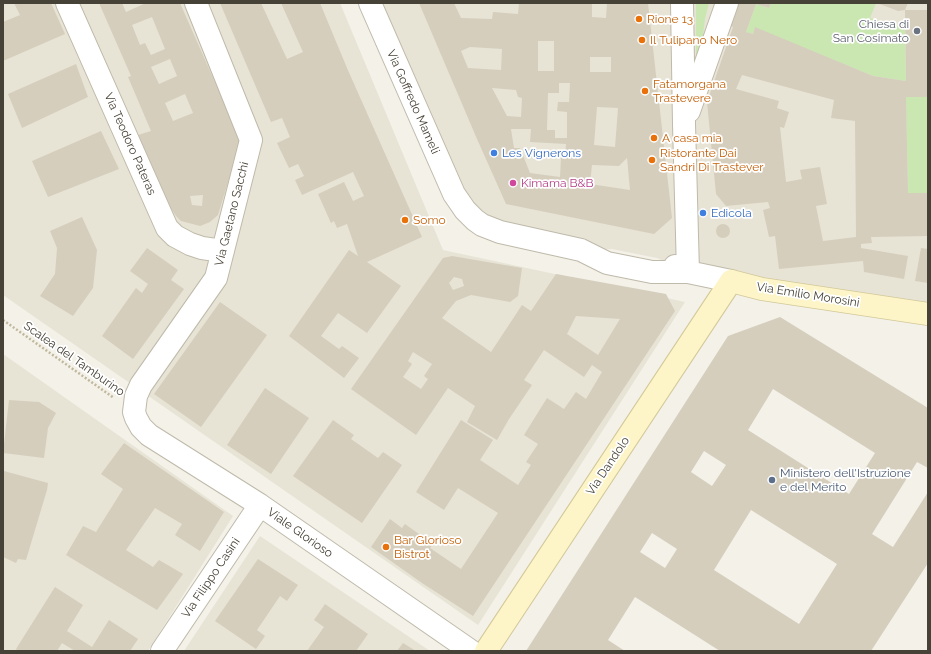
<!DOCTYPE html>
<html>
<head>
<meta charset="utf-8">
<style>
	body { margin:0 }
	#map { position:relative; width:931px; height:654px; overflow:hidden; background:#f3f1e8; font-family:Raleway,sans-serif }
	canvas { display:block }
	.frame { position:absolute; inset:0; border:4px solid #474237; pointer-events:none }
</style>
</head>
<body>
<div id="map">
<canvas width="931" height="654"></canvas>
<div class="frame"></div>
</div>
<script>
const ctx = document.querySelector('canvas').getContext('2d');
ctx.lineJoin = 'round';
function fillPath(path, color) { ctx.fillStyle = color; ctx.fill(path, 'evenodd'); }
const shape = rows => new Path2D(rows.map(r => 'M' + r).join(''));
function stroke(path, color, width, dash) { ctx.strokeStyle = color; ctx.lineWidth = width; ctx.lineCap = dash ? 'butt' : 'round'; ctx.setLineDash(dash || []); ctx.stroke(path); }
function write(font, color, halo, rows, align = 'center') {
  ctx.font = font + ' Raleway,sans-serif'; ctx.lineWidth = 3.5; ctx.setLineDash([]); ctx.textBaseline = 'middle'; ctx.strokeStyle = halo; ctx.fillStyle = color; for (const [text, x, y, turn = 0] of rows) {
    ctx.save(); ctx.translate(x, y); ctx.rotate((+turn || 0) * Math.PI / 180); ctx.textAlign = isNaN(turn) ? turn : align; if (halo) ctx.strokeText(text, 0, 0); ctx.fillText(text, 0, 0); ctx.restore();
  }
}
const residential = shape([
	[3,3,340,3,443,250,685,302,478,625,3,295],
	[370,3,928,3,928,314,669,263,657,258,612,249,581,250,475,220],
	[3,354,233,516,148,651,3,651],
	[260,536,430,651,184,651]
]);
const green = shape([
	[696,3,709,3,705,19,700,62,696,64],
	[771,3,876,3,870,18,905,28,906,81,873,76,755,28,753,34,746,32,756,4,769,8],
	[906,97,928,97,928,193,908,193]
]);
const building = shape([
	[14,3,51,3,65,34,3,61,3,22,20,15],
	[99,3,122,3,126,12,146,3,180,3,225,105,239,133,240,143,218,215,210,222,200,226,181,221,176,216,170,207,138,135,151,131,128,77,131,76],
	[152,17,165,49,151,55,145,43,140,45,132,25],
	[170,59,177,76,159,84,151,67],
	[185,94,193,113,173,121,165,103],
	[203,195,202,206,192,205,190,196],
	[220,3,261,3,287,59,303,52,281,3,320,3,347,68,422,237,367,262,401,286,367,333,338,313,321,336,339,349,342,346,359,358,344,378,289,336,349,250,358,256,347,224,337,228,334,221,331,223,318,194,344,182,353,201,364,196,353,172,302,195,295,180,304,176,298,164,289,168,277,143,290,137,282,118,271,122],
	[419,3,454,3,461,18,492,19,493,12,518,14,519,3,592,3,592,17,606,18,607,3,648,3,672,218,654,234,506,204,477,139],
	[538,41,554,41,554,71,538,71],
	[470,47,502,49,501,70,468,68,461,51],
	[590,57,611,57,611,72,590,72],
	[559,83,570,83,569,102,558,102,557,111,567,112,567,138,555,138,555,130,547,130,548,93,559,93],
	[492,88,516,90,518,97,522,98,521,117,507,116],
	[597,107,618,108,615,147,594,145],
	[511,129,531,129,530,142,566,144,565,157,561,157,560,177,530,173,520,148,514,148],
	[627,158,630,190,590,184,592,165,619,166],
	[734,3,771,3,769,8,756,4,746,32,753,34,755,27,873,76,906,81,905,10,898,11,877,3,908,3,905,10,928,10,928,97,906,97,908,193,928,193,928,236,871,237,872,243,861,244,861,248,908,256,904,279,864,272,863,261,779,269,775,236,769,237,763,210,770,208,768,202,726,206,716,194,707,102,733,27,726,25],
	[742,75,834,100,831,118,855,121,856,237,823,241,816,206,827,204,820,167,800,170,802,179,786,182,780,127,784,128,789,112,777,108,779,101,736,89],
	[76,64,88,97,22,128,8,94],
	[101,131,119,169,48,197,32,161],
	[82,217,97,250,93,288,73,316,40,296,55,274,57,248,50,231],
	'716 231a7 7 0 1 1 14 0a7 7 0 1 1-14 0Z',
	[147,248,178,270,171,280,184,289,133,359,102,336,136,288,142,293,148,284,130,271],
	[921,248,928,249,928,283,915,281],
	[452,256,522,268,518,296,510,302,471,295,456,301,442,318,491,352,522,305,531,311,556,274,666,294,675,311,473,616,422,583,371,547,390,519,402,528,405,524,433,544,430,548,461,569,498,513,458,488,444,510,416,492,461,420,493,440,480,460,518,485,531,465,526,462,538,444,524,435,547,398,564,409,576,392,586,399,602,372,592,365,584,377,544,350,524,380,532,385,509,419,497,440,467,422,475,406,448,388,416,435,351,389,443,258],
	[454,277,462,279,464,286,453,290,449,283],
	[576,316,620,319,598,355,567,334],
	[413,352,432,364,424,376,428,379,421,389,403,377,412,364,408,361],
	[220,302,267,335,201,427,154,394],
	[780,317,928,408,928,468,917,462,872,534,893,547,928,492,928,563,871,651,720,651,635,597,608,640,625,651,526,651,728,336],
	[773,389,875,453,849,494,748,430],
	[704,451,726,465,712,486,691,472],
	[751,510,837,564,799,624,714,570],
	[652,533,677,549,665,568,640,552],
	[265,388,309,418,271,474,227,445],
	[9,400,39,402,56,413,48,428,44,458,3,453],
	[333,420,354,435,351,439,378,458,383,452,402,465,362,523,293,476],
	[124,443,224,512,200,551,175,535,182,524,155,508,126,550,153,567,159,560,183,574,157,610,66,555,83,526,96,532,123,489,101,474],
	[4,471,48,483,47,490,26,560,18,559,16,563,3,557,3,475],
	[258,559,298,585,287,601,280,596,257,630,265,636,256,649,215,621],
	[55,587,83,605,67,631,92,647,109,620,138,639,130,651,75,651,62,643,57,651,18,651,16,649],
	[325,604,368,634,356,651,307,651,324,627,314,620],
	[403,643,416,651,397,651]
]);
const path = shape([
	[3,320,114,398]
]);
const street = shape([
	[67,3,167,228,175,236,190,244,202,248,223,251],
	[196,3,251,140,216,278,141,385,136,396,134,412,136,418,141,427,149,435,260,505,471,651],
	[370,3,454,194,465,210,475,220,482,225,500,232,581,250,607,263,652,272,688,272],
	[682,3,684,124,688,272],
	[689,111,727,3],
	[675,266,688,272,731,281],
	[162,651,260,505]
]);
const secondary = shape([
	[486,651,731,281,762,289,928,314]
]);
const markers = [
	[639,19,4,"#e8710a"],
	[917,31,4,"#6b7280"],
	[642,40,4,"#e8710a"],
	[645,91,4,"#e8710a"],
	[654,138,4,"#e8710a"],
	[494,153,4,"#3f7fe0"],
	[652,160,4,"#e8710a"],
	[513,183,4,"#d1479c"],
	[703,213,4,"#3f7fe0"],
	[405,220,4,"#e8710a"],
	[772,480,4,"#5c6f8a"],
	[386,547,4,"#e8710a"]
];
const foodNames = [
	["Rione 13",647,19],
	["Il Tulipano Nero",650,40],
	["Fatamorgana",653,84],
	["Trastevere",653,98],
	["A casa mia",662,138],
	["Ristorante Dai",660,153],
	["Sandri Di Trastever",660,167],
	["Somo",413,220],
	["Bar Glorioso",394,540],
	["Bistrot",394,554]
];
const worshipNames = [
	["Chiesa di",909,24],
	["San Cosimato",909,38]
];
const streetNames = [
	["Via Goffredo Mameli",413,102,66],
	["Via Teodoro Pateras",130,144,66],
	["Via Gaetano Sacchi",232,214,-76],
	["Via Emilio Morosini",808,295,9],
	["Scalea del Tamburino",74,359,35],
	["Via Dandolo",608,466,-56],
	["Viale Glorioso",300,533,35],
	["Via Filippo Casini",211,578,-56]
];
const shopNames = [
	["Les Vignerons",502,153],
	["Edicola",711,213]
];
const hotelNames = [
	["Kimama B&B",521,183]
];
const serviceNames = [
	["Ministero dell'Istruzione",780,473],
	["e del Merito",780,487]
];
fillPath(residential, '#e7e4d6');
fillPath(green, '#cae7b1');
fillPath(building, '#d5cebd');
stroke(street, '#bfbaaa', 24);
stroke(secondary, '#d3c899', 24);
stroke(path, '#c0b79c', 2.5, [2, 2]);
stroke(street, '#fff', 22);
stroke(secondary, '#fdf5c8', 22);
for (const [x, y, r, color] of markers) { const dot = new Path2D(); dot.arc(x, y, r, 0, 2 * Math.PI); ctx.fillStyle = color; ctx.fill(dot); stroke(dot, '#fff', 1.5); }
write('12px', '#c56008', '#fff', foodNames, 'left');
write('12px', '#5b616d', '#fff', worshipNames, 'right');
write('12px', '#474237', '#fff', streetNames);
write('12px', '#366cbe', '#fff', shopNames, 'left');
write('12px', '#b23c85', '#fff', hotelNames, 'left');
write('12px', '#4e5e75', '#fff', serviceNames, 'left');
</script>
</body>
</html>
